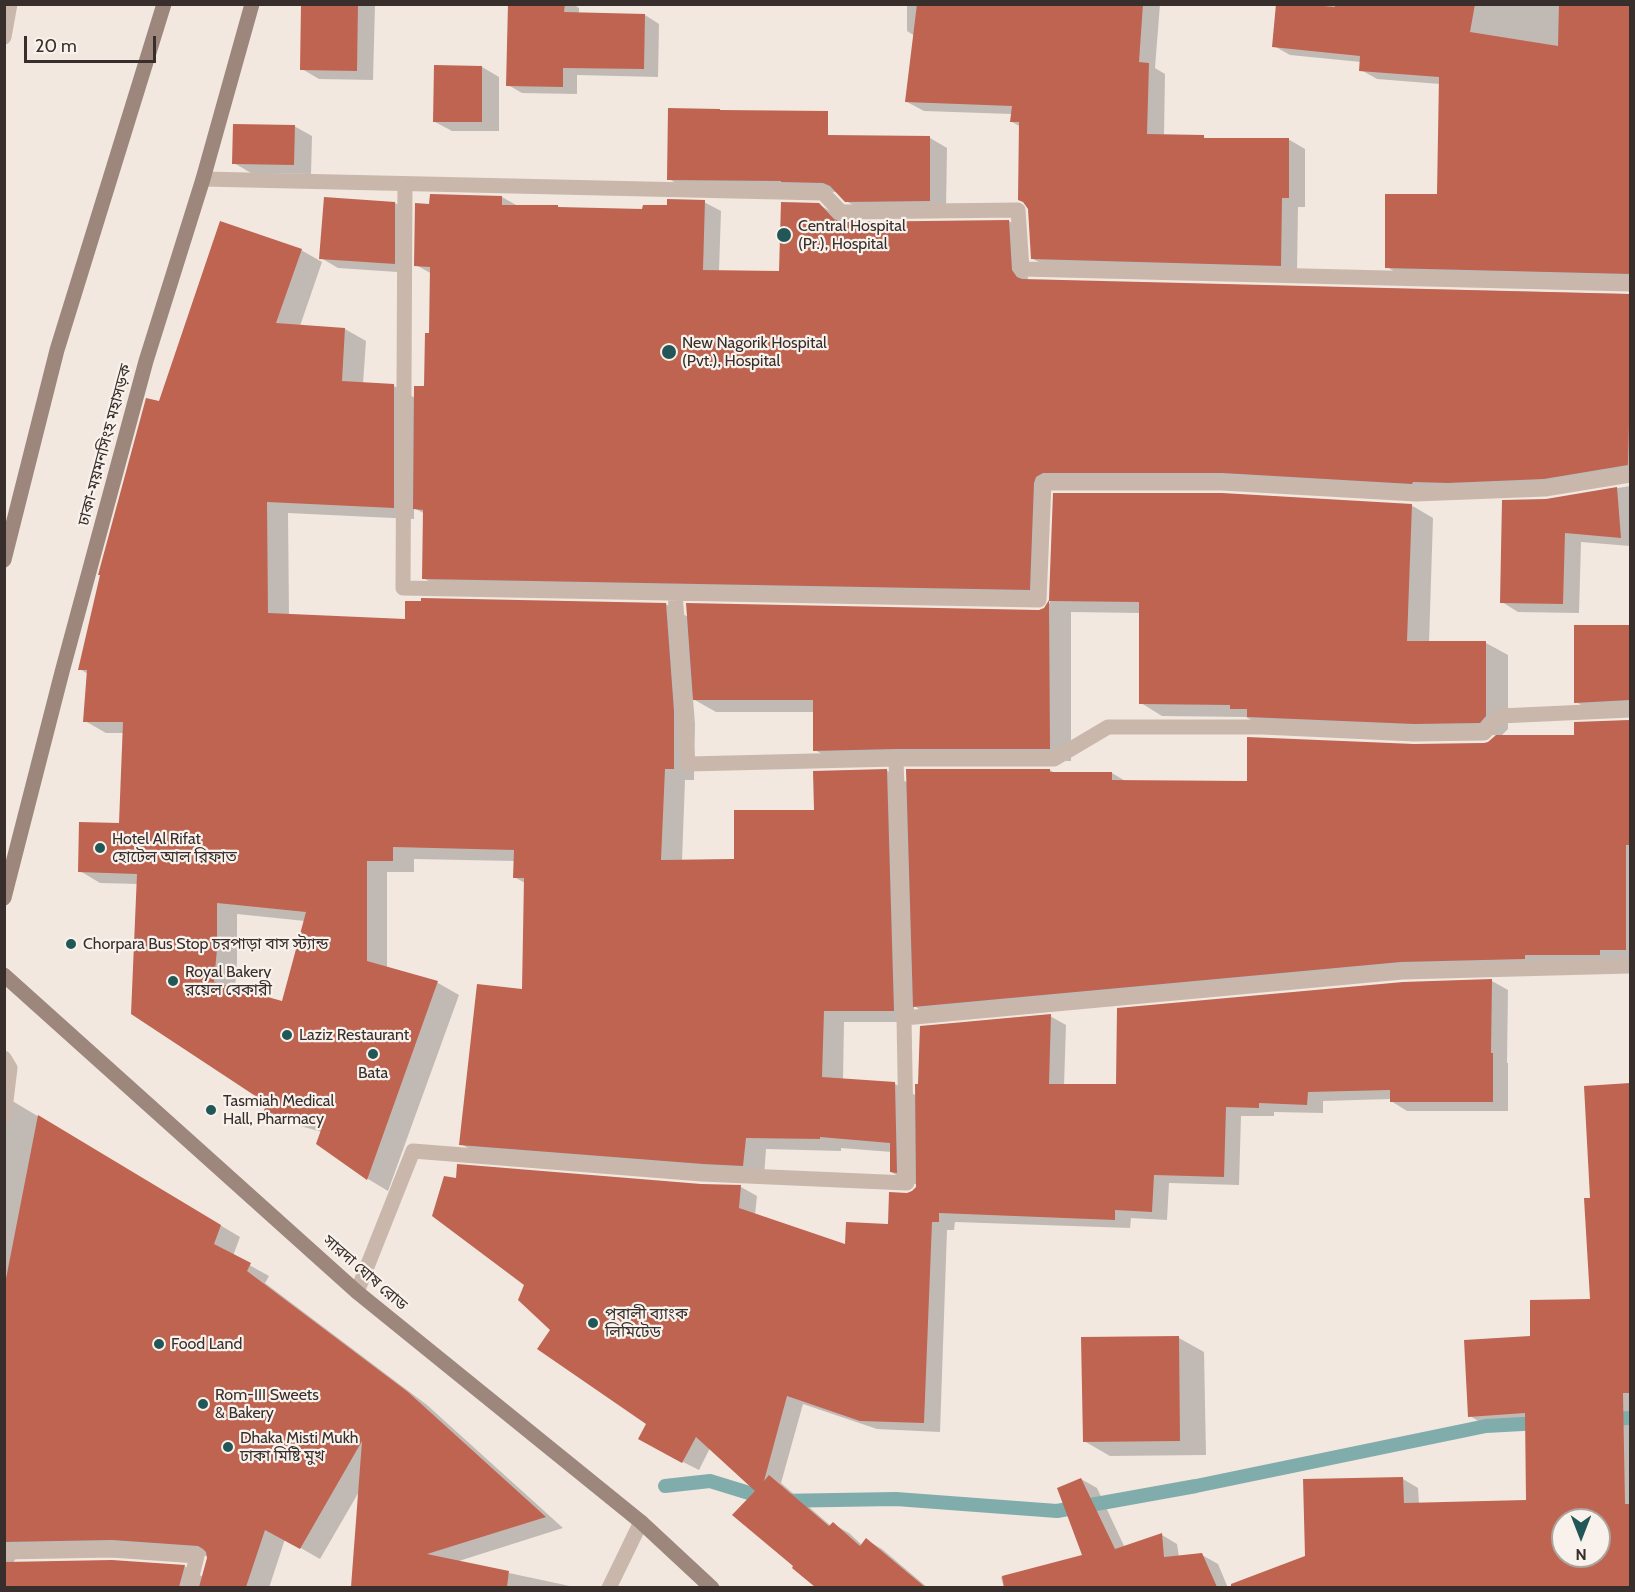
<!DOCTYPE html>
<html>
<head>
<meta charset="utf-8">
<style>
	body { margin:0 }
	#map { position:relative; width:1635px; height:1592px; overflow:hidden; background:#f2e8e0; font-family:Cabin,sans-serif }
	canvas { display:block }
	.frame { position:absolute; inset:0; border:6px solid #382e2b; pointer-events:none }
	.north { position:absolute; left:1551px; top:1508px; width:60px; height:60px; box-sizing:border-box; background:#f9f2ec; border:2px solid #aca49f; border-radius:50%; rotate:180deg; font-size:16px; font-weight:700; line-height:24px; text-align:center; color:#382e2b }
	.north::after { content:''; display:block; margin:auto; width:21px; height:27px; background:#225757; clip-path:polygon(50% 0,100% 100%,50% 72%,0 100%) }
	.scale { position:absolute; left:24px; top:36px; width:132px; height:27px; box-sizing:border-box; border:3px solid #382e2b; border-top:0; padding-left:8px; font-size:18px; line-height:21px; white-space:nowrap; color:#382e2b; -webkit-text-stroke:4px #f9f2ec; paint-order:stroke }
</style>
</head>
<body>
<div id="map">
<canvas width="1635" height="1592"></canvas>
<div class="frame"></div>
<div class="north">N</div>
<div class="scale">20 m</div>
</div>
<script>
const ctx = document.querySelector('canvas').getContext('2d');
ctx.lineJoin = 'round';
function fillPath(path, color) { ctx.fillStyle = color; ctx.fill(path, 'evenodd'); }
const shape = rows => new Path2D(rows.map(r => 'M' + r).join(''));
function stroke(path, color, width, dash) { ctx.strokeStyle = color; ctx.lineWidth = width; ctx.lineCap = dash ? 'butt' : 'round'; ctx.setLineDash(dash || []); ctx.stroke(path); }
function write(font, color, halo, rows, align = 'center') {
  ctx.font = font + ' Cabin,"Noto Sans Bengali",sans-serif'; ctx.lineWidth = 4.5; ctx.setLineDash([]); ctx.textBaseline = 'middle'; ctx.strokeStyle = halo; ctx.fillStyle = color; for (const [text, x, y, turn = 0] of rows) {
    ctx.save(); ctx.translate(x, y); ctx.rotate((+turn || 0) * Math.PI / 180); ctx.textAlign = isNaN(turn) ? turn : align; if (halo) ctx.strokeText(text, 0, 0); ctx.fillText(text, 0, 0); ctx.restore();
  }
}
const shadow = shape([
	[303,4,375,4,373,80,319,79,302,69],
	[510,4,573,4,579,8,579,14,645,15,659,24,658,77,577,75,577,94,522,93,508,85],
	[907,4,1160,4,1155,68,1165,74,1164,136,1203,137,1207,139,1288,139,1305,149,1305,207,1298,207,1297,274,1050,268,1033,259,1021,127,1012,122,1012,114,924,111,907,102,915,36,907,31],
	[1277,4,1630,4,1630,282,1403,277,1387,267,1439,195,1440,84,1377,79,1361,70,1361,62,1290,55,1274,46],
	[482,67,499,77,499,131,452,131,435,122],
	[294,126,312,136,311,174,251,173,234,163],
	[848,137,930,138,947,148,946,210,864,211,846,201,838,192,686,189,669,179,808,171],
	[502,197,518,206,561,209,644,211,704,202,721,211,719,271,781,272,818,204,835,214,844,223,1009,221,1025,231,1028,280,1630,294,1630,477,1561,488,1052,487,1050,492,1046,599,440,587,423,578,425,514,414,508,414,519,288,513,289,616,406,620,666,604,688,617,1040,611,1048,607,1050,601,1411,505,1433,518,1429,643,1486,643,1508,655,1508,729,1501,736,1576,736,1576,724,1630,720,1630,963,1541,964,931,1016,914,1006,914,1022,844,1022,843,1080,895,1084,917,1096,1050,1016,1066,1025,1064,1086,1117,1086,1492,981,1508,990,1507,1063,1508,1063,1508,1111,1407,1111,1391,1101,1391,1099,1323,1101,1323,1113,1274,1112,1274,1116,1241,1116,1239,1185,1169,1183,1167,1220,1131,1218,1130,1228,955,1222,954,1230,947,1230,940,1432,877,1429,803,1404,781,1483,831,1526,833,1524,849,1533,862,1545,866,1540,882,1549,928,1588,817,1588,794,1567,757,1491,710,1448,699,1470,655,1448,648,1423,552,1330,526,1284,457,1180,741,1187,757,1196,755,1215,847,1246,890,1226,907,1194,917,1188,917,1184,912,1184,891,1172,892,1152,841,1148,841,1151,766,1149,764,1177,482,1156,461,1144,524,991,525,883,514,877,515,861,414,859,414,872,387,872,387,969,438,983,459,995,388,1191,368,1179,318,1143,322,1132,286,1122,265,1110,267,1102,139,884,100,883,80,871,121,825,124,733,106,733,85,721,88,674,80,669,160,403,301,250,322,262,300,326,345,329,366,341,363,384,394,386,415,398,425,388,430,334,432,274,416,265,431,206],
	[1071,612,1141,613,1141,703,1162,716,1246,717,1253,721,1437,736,1498,735,1489,743,1414,745,1248,783,1127,782,1112,773,1055,773,1050,770,908,783,886,770,815,811,735,860,682,861,685,780,694,780,695,724,693,699,716,712,815,712,815,750,837,763,919,761,1071,761],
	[237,914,305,921,283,1003,235,989,237,962],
	[395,203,412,213,412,273,338,268,321,258],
	[1630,486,1630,546,1581,542,1579,613,1518,612,1502,602,1547,500],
	[1576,626,1630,627,1630,710,1592,711,1576,702],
	[1630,1084,1630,1588,1256,1588,1251,1578,1307,1557,1403,1479,1418,1488,1419,1504,1528,1502,1526,1423,1485,1425,1470,1416,1532,1338,1591,1300,1592,1200,1586,1087],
	[1563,1520,1599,1520,1599,1556,1563,1556],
	[4,1096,240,1237,233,1256,269,1276,265,1283,427,1405,563,1528,421,1573,420,1588,369,1588,353,1578,360,1490,320,1559,285,1539,269,1588,4,1588],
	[132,1551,208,1556,203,1577,184,1566,13,1563,18,1555],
	[1179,1338,1204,1352,1206,1455,1110,1456,1084,1441],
	[1081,1479,1097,1488,1125,1548,1162,1535,1177,1544,1179,1557,1202,1555,1218,1564,1228,1588,1004,1588,1001,1577,1084,1556],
	[509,1573,579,1588,504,1588]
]);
const stream = shape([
	[1605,1419,1630,1418],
	[665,1486,710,1481,775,1501,896,1499,1057,1511,1196,1486,1486,1426,1541,1423]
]);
const building = shape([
	[301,4,358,4,357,71,300,70],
	[508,4,565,4,564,12,645,14,644,69,563,68,563,87,506,86],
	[917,4,1143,4,1139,62,1149,63,1147,134,1204,135,1204,138,1289,138,1289,198,1282,198,1281,266,1031,259,1028,209,1023,202,1018,200,1019,122,1010,122,1012,106,905,102],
	[1276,4,1301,4,1335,7,1335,4,1475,4,1470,32,1558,46,1559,4,1630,4,1630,274,1385,268,1385,194,1437,194,1439,77,1359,71,1360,56,1272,47],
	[434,65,482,66,482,122,433,122],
	[668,108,720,109,720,110,828,111,828,135,930,136,930,201,845,202,830,186,823,183,781,182,781,181,667,180],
	[233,124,295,125,294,165,232,164],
	[430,194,502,196,502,205,558,205,558,207,642,209,643,205,667,205,667,199,705,200,703,270,779,271,781,202,819,203,834,219,841,222,1009,220,1012,270,1017,277,1022,279,1630,294,1630,384,1628,465,1544,479,1448,483,1413,482,1412,484,1222,473,1043,473,1036,477,1034,483,1030,590,422,579,423,510,413,509,414,386,424,386,425,333,429,333,430,267,414,266,415,203,429,204],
	[324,197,395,202,395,264,319,259],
	[220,221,302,249,276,323,345,328,342,381,394,384,394,508,267,502,268,613,405,619,405,601,421,601,421,598,666,603,674,711,674,769,665,769,661,860,734,859,734,810,814,810,813,771,887,769,894,1011,824,1011,822,1077,895,1082,897,1173,890,1172,890,1143,820,1137,820,1139,746,1138,743,1166,703,1164,459,1145,477,984,522,989,524,878,513,878,514,850,393,847,393,861,367,861,367,961,438,981,367,1180,316,1144,322,1127,264,1111,266,1103,131,1014,137,874,78,872,79,822,119,823,123,722,83,722,87,670,78,670,100,575,98,575,146,398,159,401],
	[217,903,306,912,282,1001,214,982,217,949],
	[1617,487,1621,538,1565,533,1563,604,1500,603,1502,500,1546,499],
	[1053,493,1222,493,1412,504,1407,641,1486,641,1486,716,1480,723,1414,724,1247,717,1247,709,1230,709,1230,705,1139,704,1139,602,1049,601,1050,749,896,749,813,751,813,700,693,700,686,603,1039,610,1044,608,1049,600],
	[1574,625,1630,625,1630,700,1574,703],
	[1630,720,1630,845,1626,845,1626,950,1600,950,1600,955,1525,955,1525,959,1401,962,913,1007,906,769,1050,769,1050,772,1112,772,1112,780,1247,781,1247,737,1414,744,1484,743,1488,742,1496,735,1574,735,1574,722],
	[1492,979,1491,1053,1493,1053,1493,1102,1390,1102,1390,1090,1308,1092,1307,1105,1259,1103,1259,1108,1226,1107,1224,1177,1154,1175,1152,1212,1115,1210,1115,1220,939,1213,939,1222,932,1222,924,1423,860,1421,787,1396,764,1481,769,1475,829,1526,833,1522,860,1546,866,1538,925,1587,815,1587,792,1568,793,1566,732,1515,755,1491,696,1437,682,1463,638,1439,646,1424,537,1349,550,1330,518,1300,524,1285,432,1216,444,1176,456,1178,457,1164,701,1184,741,1185,739,1208,845,1244,846,1222,888,1224,889,1192,907,1193,912,1191,916,1187,915,1084,918,1084,920,1026,1051,1014,1049,1084,1116,1084,1117,1008,1403,982],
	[1630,1083,1630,1393,1623,1393,1625,1504,1630,1504,1630,1587,1231,1587,1231,1584,1305,1556,1303,1479,1403,1477,1404,1503,1526,1500,1525,1413,1468,1417,1464,1340,1530,1336,1530,1300,1590,1299,1584,1198,1590,1198,1584,1086],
	[1563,1520,1599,1520,1599,1556,1563,1556],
	[38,1115,221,1225,214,1244,251,1263,247,1271,408,1392,546,1517,427,1554,509,1571,507,1587,351,1587,362,1441,300,1549,265,1530,246,1587,199,1587,207,1558,206,1552,203,1549,198,1546,112,1540,4,1542,4,1289],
	[1179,1336,1180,1441,1083,1442,1081,1337],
	[1081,1478,1115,1549,1162,1533,1164,1557,1202,1553,1217,1587,1004,1587,1002,1576,1082,1555,1057,1488],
	[112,1560,185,1565,179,1587,4,1587,4,1562]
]);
const lane = shape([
	[4,37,10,4]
]);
const street = shape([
	[203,179,823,193,841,212,1018,210,1022,269,1630,284],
	[405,184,403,588,1039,600,1044,483,1222,483,1416,494,1545,489,1630,475],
	[675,593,688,764,896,759,1054,759,1108,727,1262,727,1414,734,1484,733,1500,716,1630,710],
	[904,1018,1402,972,1630,966],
	[4,1058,10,1068,4,1117],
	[357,1292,413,1151,702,1174,907,1183,904,1018,896,759],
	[4,1552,112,1550,197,1556,189,1588],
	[609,1588,641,1522]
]);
const secondary = shape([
	[4,560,57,350,164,4],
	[4,898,62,672,146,361,203,179,252,4],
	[4,975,357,1292,641,1522,712,1588]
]);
const markers = [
	[784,235,8,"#225757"],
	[669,352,8,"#225757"],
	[100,848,6,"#225757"],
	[71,944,6,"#225757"],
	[173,981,6,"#225757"],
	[287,1035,6,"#225757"],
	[373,1054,6,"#225757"],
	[211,1110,6,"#225757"],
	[593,1323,6,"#225757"],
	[159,1344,6,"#225757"],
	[203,1404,6,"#225757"],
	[228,1447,6,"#225757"]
];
const poiNames = [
	["Central Hospital",798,226],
	["(Pr.), Hospital",798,244],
	["New Nagorik Hospital",682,343],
	["(Pvt.), Hospital",682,361],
	["Hotel Al Rifat",112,839],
	["হোটেল আল রিফাত",112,857],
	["Chorpara Bus Stop চরপাড়া বাস স্ট্যান্ড",83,944],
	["Royal Bakery",185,972],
	["রয়েল বেকারী",185,990],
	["Laziz Restaurant",299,1035],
	["Bata",373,1073,"center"],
	["Tasmiah Medical",223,1101],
	["Hall, Pharmacy",223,1119],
	["পূবালী ব্যাংক",605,1314],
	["লিমিটেড",605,1332],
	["Food Land",171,1344],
	["Rom-III Sweets",215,1395],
	["& Bakery",215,1413],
	["Dhaka Misti Mukh",240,1438],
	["ঢাকা মিষ্টি মুখ",240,1456]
];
const streetNames = [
	["ঢাকা-ময়মনসিংহ মহাসড়ক",105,445,-75],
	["সারদা ঘোষ রোড",365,1273,41]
];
fillPath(shadow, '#0003');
stroke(stream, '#80adac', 14);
fillPath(building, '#bf6451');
stroke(lane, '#c9b7ac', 15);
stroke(street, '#c9b7ac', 15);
stroke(secondary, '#9d877d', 15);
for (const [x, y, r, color] of markers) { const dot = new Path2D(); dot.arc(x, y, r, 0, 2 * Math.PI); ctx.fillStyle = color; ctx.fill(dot); stroke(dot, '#f9f2ec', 2); }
write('16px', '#382e2b', '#f9f2ec', poiNames, 'left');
write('16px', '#382e2b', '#f9f2ec', streetNames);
</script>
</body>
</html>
